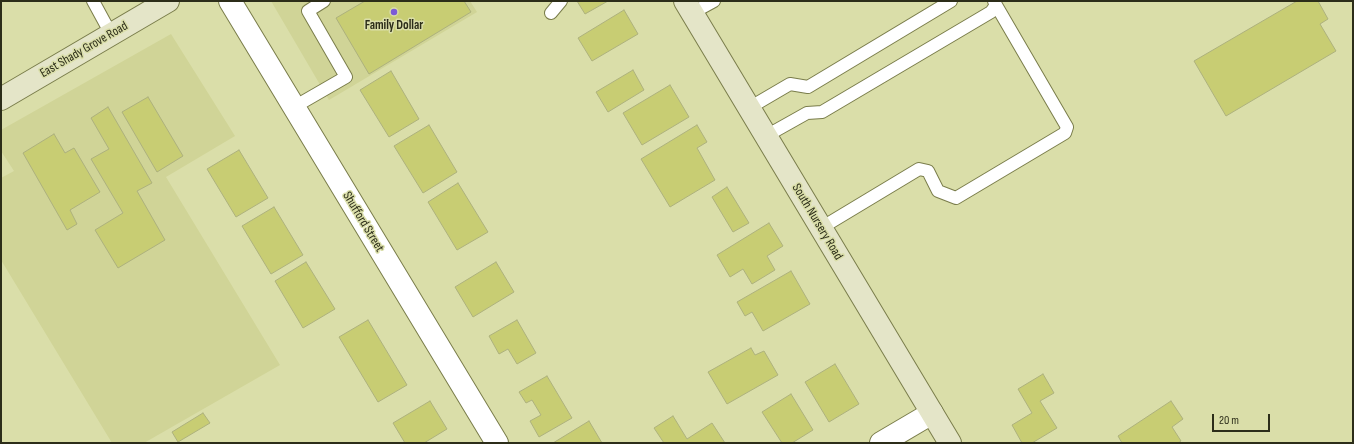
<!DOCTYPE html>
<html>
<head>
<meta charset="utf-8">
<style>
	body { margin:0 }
	#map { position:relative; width:1354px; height:444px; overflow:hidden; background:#dadea9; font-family:"Sofia Sans Condensed",sans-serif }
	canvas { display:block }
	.frame { position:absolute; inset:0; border:2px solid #2c2d19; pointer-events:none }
	.scale { position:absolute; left:1212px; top:414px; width:58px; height:18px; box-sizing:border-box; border:2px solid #2c2d19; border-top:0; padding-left:5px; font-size:12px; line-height:14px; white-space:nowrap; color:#2c2d19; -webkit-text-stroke:3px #dadea9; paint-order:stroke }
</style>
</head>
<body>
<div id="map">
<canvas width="1354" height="444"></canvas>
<div class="frame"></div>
<div class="scale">20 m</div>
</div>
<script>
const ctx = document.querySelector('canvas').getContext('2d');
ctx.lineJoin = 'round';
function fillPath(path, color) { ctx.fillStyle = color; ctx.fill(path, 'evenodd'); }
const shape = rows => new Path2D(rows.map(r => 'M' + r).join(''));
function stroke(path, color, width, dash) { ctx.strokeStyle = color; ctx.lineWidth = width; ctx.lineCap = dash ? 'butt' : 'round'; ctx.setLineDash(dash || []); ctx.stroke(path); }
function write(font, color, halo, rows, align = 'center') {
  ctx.font = font + ' "Sofia Sans Condensed",sans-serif'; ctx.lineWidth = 3; ctx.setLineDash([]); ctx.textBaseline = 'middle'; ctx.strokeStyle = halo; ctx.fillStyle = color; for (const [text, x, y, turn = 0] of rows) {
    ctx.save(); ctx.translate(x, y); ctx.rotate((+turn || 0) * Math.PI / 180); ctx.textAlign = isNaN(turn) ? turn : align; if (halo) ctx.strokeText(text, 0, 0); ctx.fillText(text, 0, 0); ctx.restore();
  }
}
const built = shape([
	[271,1,470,1,477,12,329,100],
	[171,34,235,136,166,177,280,365,144,443,112,443,1,260,1,178,14,171,1,151,1,130]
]);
const building = shape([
	[365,1,464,1,471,12,369,74,336,18,365,1],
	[577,1,608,1,585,14,577,1],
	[1297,1,1318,1,1328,19,1320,24,1336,51,1226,116,1194,61,1297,1],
	[624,10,638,34,592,61,578,38,624,10],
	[633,70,644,90,608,112,596,92,633,70],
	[391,71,419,119,389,137,360,90,391,71],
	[670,85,689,117,642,145,623,113,670,85],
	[148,97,183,156,157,172,122,112,148,97],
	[108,107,152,183,137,191,165,240,118,268,95,230,123,213,91,159,109,149,91,118,108,107],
	[429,125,457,172,423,193,394,146,429,125],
	[697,125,707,142,697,148,715,180,670,207,641,159,697,125],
	[54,134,65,153,74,148,100,192,70,210,77,224,67,230,23,153,54,134],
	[239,150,268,198,236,217,207,169,239,150],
	[458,183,488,232,457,250,428,202,458,183],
	[727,187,749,223,733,232,712,197,727,187],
	[274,207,303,255,271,274,242,226,274,207],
	[769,223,783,246,767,256,775,270,752,284,743,269,730,277,717,255,769,223],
	[306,262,335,309,303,328,275,281,306,262],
	[496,262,514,292,473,317,455,287,496,262],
	[791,271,810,304,763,331,752,312,745,316,737,302,791,271],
	[368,320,407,385,378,402,339,337,368,320],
	[517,320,536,353,517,364,508,349,499,354,489,336,517,320],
	[751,348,755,355,764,351,778,375,727,404,708,372,751,348],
	[835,364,859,404,829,422,805,382,835,364],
	[1043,374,1054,393,1040,401,1057,428,1032,443,1022,443,1012,425,1032,413,1018,389,1043,374],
	[547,376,572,418,539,437,530,421,541,415,532,400,526,403,519,392,547,376],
	[791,394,813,430,792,443,782,443,762,412,791,394],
	[430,401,447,429,424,443,405,443,393,423,430,401],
	[1171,401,1183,419,1172,427,1181,441,1178,443,1122,443,1118,436,1171,401],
	[203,413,210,423,178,442,172,432,203,413],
	[673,416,687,439,712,423,725,443,664,443,654,428,673,416],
	[589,421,602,443,553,443,589,421]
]);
const lane = shape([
	[93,1,111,34],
	[551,13,561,1],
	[692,13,714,1],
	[294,107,346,77,308,11,324,1],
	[749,108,790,84,808,87,951,1],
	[766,136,807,113,822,112,991,12,996,5,994,1],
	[821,228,919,169,928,171,938,191,956,198,1065,133,1067,127,996,5]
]);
const street = shape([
	[230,1,497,443],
	[881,443,932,413]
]);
const secondary = shape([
	[685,1,950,443],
	[1,99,168,1]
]);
const markers = [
	[394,12,4,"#7b5bd6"]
];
const poiNames = [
	["Family Dollar",394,26]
];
const streetNames = [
	["East Shady Grove Road",84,50,-30],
	["Shufford Street",363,222,59],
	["South Nursery Road",817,222,59]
];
fillPath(built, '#d0d497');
fillPath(building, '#c8cd73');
stroke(building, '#adb17d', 1);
stroke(lane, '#7a7d4b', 14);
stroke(street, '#7a7d4b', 24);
stroke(secondary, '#7a7d4b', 24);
stroke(lane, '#fff', 12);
stroke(street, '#fff', 22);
stroke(secondary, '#e4e5c8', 22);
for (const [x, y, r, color] of markers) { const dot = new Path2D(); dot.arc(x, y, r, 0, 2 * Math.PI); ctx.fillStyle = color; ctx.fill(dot); stroke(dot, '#dadea9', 1.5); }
write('bold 13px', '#2c2d19', '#dadea9', poiNames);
write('13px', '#2c2d19', '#dadea9', streetNames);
</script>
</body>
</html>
